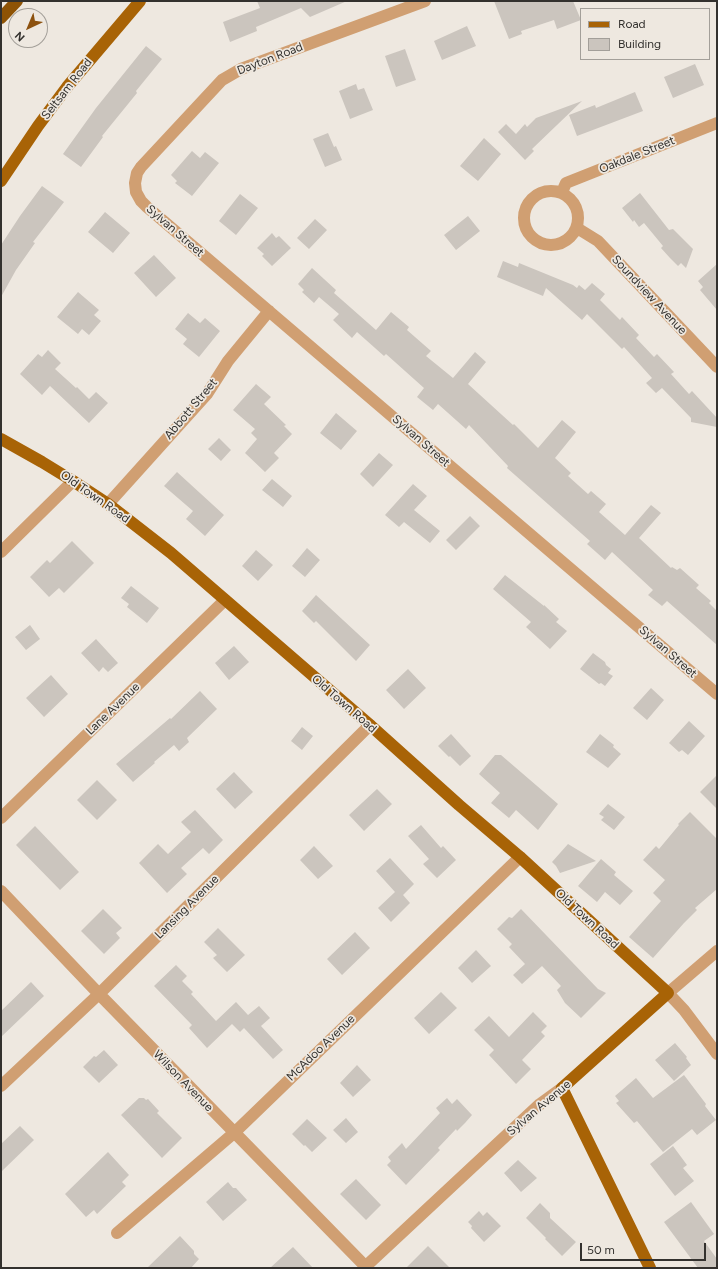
<!DOCTYPE html>
<html>
<head>
<meta charset="utf-8">
<style>
	body { margin:0 }
	#map { position:relative; width:718px; height:1269px; overflow:hidden; background:#eee8e0; font-family:Figtree,sans-serif }
	canvas { display:block }
	.frame { position:absolute; inset:0; border:2px solid #33312e; pointer-events:none }
	.legend { position:absolute; left:580px; top:8px; width:130px; height:52px; box-sizing:border-box; background:#eee8e0; border:1px solid #a39f99; margin:0; padding:5px 7px; list-style:none; font-size:12px; color:#33312e }
	.legend li { display:flex; align-items:center; gap:8px; height:20px }
	.legend b { width:20px; border:1px solid #a39f99 }
	.north { position:absolute; left:8px; top:8px; width:40px; height:40px; box-sizing:border-box; background:#eee8e0; border:1px solid #a39f99; border-radius:50%; rotate:224deg; font-size:11px; font-weight:700; line-height:16px; text-align:center; color:#33312e }
	.north::after { content:''; display:block; margin:auto; width:14px; height:18px; background:#8c510e; clip-path:polygon(50% 0,100% 100%,50% 72%,0 100%) }
	.scale { position:absolute; left:580px; top:1243px; width:126px; height:18px; box-sizing:border-box; border:2px solid #33312e; border-top:0; padding-left:5px; font-size:12px; line-height:14px; white-space:nowrap; color:#33312e; -webkit-text-stroke:3px #eee8e0; paint-order:stroke }
</style>
</head>
<body>
<div id="map">
<canvas width="718" height="1269"></canvas>
<div class="frame"></div>
<ul class="legend">
<li><b style="height:5px;background:#a86306"></b>Road</li>
<li><b style="height:11px;background:#cbc5be"></b>Building</li>
</ul>
<div class="north">N</div>
<div class="scale">50 m</div>
</div>
<script>
const ctx = document.querySelector('canvas').getContext('2d');
ctx.lineJoin = 'round';
function fillPath(path, color) { ctx.fillStyle = color; ctx.fill(path, 'evenodd'); }
const shape = rows => new Path2D(rows.map(r => 'M' + r).join(''));
function stroke(path, color, width, dash) { ctx.strokeStyle = color; ctx.lineWidth = width; ctx.lineCap = dash ? 'butt' : 'round'; ctx.setLineDash(dash || []); ctx.stroke(path); }
function write(font, color, halo, rows, align = 'center') {
  ctx.font = font + ' Figtree,sans-serif'; ctx.lineWidth = 3.5; ctx.setLineDash([]); ctx.textBaseline = 'middle'; ctx.strokeStyle = halo; ctx.fillStyle = color; for (const [text, x, y, turn = 0] of rows) {
    ctx.save(); ctx.translate(x, y); ctx.rotate((+turn || 0) * Math.PI / 180); ctx.textAlign = isNaN(turn) ? turn : align; if (halo) ctx.strokeText(text, 0, 0); ctx.fillText(text, 0, 0); ctx.restore();
  }
}
const building = shape([
	[257,1,347,1,310,17,301,8,256,27,257,31,230,42,223,22,260,8],
	[494,1,573,1,581,20,557,29,554,20,521,31,522,34,509,39],
	[467,26,476,46,442,60,434,41],
	[146,46,162,59,136,91,137,93,102,136,103,137,81,167,63,154,96,108],
	[405,49,416,80,396,87,385,56],
	[695,64,704,85,673,98,664,77],
	[356,84,358,90,364,88,373,110,350,119,339,91],
	[635,92,643,111,577,136,569,115,595,105,596,108],
	[582,101,532,149,534,151,525,160,498,132,506,124,516,134,525,124,527,127,536,118],
	[328,133,334,147,336,146,342,160,325,167,313,139],
	[484,138,501,154,478,181,460,166],
	[192,151,200,158,205,152,219,163,192,196,175,183,177,181,171,175],
	[42,186,64,202,33,242,35,243,16,270,1,297,1,245,20,216],
	[640,193,669,230,673,229,693,249,686,268,681,263,678,266,670,258,661,248,663,246,644,223,639,227,634,220,633,222,622,208],
	[240,194,258,208,236,235,219,221],
	[105,212,130,233,113,253,88,232],
	[468,216,480,231,456,250,444,235],
	[315,219,327,230,309,249,297,238],
	[272,233,276,238,279,236,291,248,272,266,262,256,264,254,257,248],
	[154,255,176,278,156,297,134,273],
	[503,261,518,267,519,263,573,285,577,288,579,285,585,290,592,283,605,294,600,300,620,320,622,317,639,335,636,338,654,357,657,354,674,372,671,374,689,394,692,391,717,418,717,427,691,422,691,418,662,388,656,393,646,383,652,378,624,347,622,349,587,314,582,320,546,288,543,296,497,277],
	[717,264,717,310,700,290,703,287,698,281],
	[312,268,336,290,334,293,376,330,391,312,409,327,407,330,431,351,426,356,453,378,475,352,486,362,468,384,513,425,514,424,538,448,562,420,576,432,555,458,571,473,568,476,588,494,591,491,606,504,599,512,625,535,651,505,661,513,639,538,671,568,672,567,677,570,680,568,699,585,696,588,711,601,709,603,717,611,717,645,667,601,662,606,648,595,653,590,612,552,605,560,587,544,590,541,507,468,508,466,469,425,466,429,438,404,433,410,417,397,424,388,386,354,384,356,357,332,352,338,333,320,339,314,319,297,314,303,302,292,304,290,298,284],
	[78,292,99,310,94,315,101,321,89,335,82,329,78,334,57,317],
	[188,313,200,323,205,318,220,331,199,357,183,344,187,339,175,329],
	[48,350,61,363,55,369,76,388,77,387,89,399,96,392,108,403,89,423,50,386,42,395,20,374,38,354,42,357],
	[256,384,271,397,264,404,286,425,284,426,292,434,274,453,279,458,265,472,245,453,257,439,251,433,255,429,233,410],
	[336,413,357,431,341,450,320,433],
	[219,438,231,450,221,461,208,449],
	[379,453,393,465,373,487,360,474],
	[177,472,224,515,205,536,186,519,193,511,164,486],
	[272,479,292,496,283,507,262,490],
	[413,484,427,496,414,510,440,531,430,543,404,522,399,527,385,515],
	[470,516,480,526,456,550,446,540],
	[72,541,94,563,64,593,59,588,49,597,30,577,47,560,50,563],
	[307,548,320,560,305,577,292,566],
	[256,550,273,565,258,581,242,566],
	[505,575,544,606,544,605,559,619,556,622,567,631,550,649,526,627,531,622,493,589],
	[131,586,159,608,147,623,127,607,129,604,121,598],
	[316,595,370,645,356,661,316,621,314,623,302,611],
	[30,625,40,639,26,650,15,637],
	[96,639,118,663,108,672,103,667,99,672,81,653],
	[234,646,249,662,229,680,215,663],
	[593,653,605,662,606,665,611,669,608,673,613,676,605,686,601,683,599,684,580,669],
	[408,669,426,688,404,709,386,690],
	[51,675,68,694,44,717,26,698],
	[651,688,664,700,647,720,633,708],
	[200,691,217,709,187,738,189,742,179,751,174,745,154,762,155,763,133,782,116,764,170,718,171,719],
	[689,721,705,736,688,755,682,750,679,752,669,743],
	[302,727,313,736,302,750,291,741],
	[451,734,471,756,460,766,450,756,449,757,438,746],
	[600,734,614,745,613,747,621,754,608,768,586,752],
	[495,755,501,755,558,804,538,830,516,810,509,818,491,803,500,793,479,774],
	[234,772,253,792,235,809,216,789],
	[717,775,717,809,700,792],
	[97,780,117,800,97,820,77,800],
	[377,789,392,804,364,831,349,815],
	[608,804,625,817,614,830,601,820,604,817,599,814],
	[195,810,223,840,209,854,203,848,181,868,187,874,167,893,139,863,158,844,168,854,191,832,181,822],
	[690,812,717,839,717,889,695,908,697,910,684,923,653,958,629,937,661,901,653,893,665,880,643,860,656,846,659,849,679,825,678,824],
	[421,825,441,848,443,846,456,860,437,878,423,864,429,859,408,836],
	[35,826,79,872,60,890,16,845],
	[568,844,596,861,560,873,556,866,552,862],
	[314,846,333,866,318,879,300,860],
	[390,858,414,884,403,895,410,903,391,922,378,908,395,892,376,871],
	[601,859,616,872,614,875,633,891,620,905,605,892,597,902,578,886],
	[103,909,122,928,116,933,120,938,104,954,81,931],
	[521,909,598,989,606,993,581,1018,565,1003,557,990,561,986,542,966,522,984,513,975,525,964,509,947,512,944,497,929,509,917,512,918],
	[218,928,245,955,227,972,213,958,217,955,204,942],
	[355,932,370,948,342,975,327,959],
	[476,950,491,966,472,983,458,968],
	[176,965,187,976,182,981,193,992,191,994,216,1021,236,1002,248,1015,259,1006,270,1018,261,1026,283,1050,273,1059,244,1028,240,1032,232,1024,207,1048,189,1028,192,1025,154,986],
	[31,982,44,996,1,1037,1,1011],
	[441,992,457,1008,429,1034,414,1018],
	[533,1012,547,1026,541,1032,545,1036,522,1060,531,1069,516,1084,489,1055,494,1050,474,1030,489,1016,509,1037],
	[675,1043,687,1057,686,1058,691,1065,674,1081,655,1060],
	[104,1050,118,1065,99,1083,83,1067,94,1056,96,1057],
	[357,1065,371,1080,353,1097,340,1083],
	[684,1075,706,1104,705,1106,716,1120,697,1135,692,1129,663,1152,637,1121,634,1123,616,1103,619,1101,615,1096,636,1078,653,1098],
	[139,1098,144,1098,146,1100,148,1099,159,1111,157,1113,182,1138,162,1158,121,1115],
	[447,1098,452,1104,457,1099,472,1115,465,1123,457,1131,456,1129,438,1148,440,1150,406,1185,387,1165,391,1161,388,1157,402,1143,406,1149,440,1113,436,1108],
	[346,1118,358,1132,346,1143,333,1130],
	[307,1119,327,1138,312,1152,305,1145,304,1146,292,1134],
	[20,1126,34,1140,1,1172,1,1144],
	[673,1146,687,1165,683,1168,694,1181,675,1196,650,1164],
	[108,1152,129,1175,122,1182,126,1186,97,1214,94,1210,86,1217,65,1194],
	[518,1160,537,1178,521,1192,504,1173],
	[356,1179,381,1205,366,1220,340,1194],
	[228,1182,233,1188,236,1188,247,1200,223,1221,206,1202],
	[691,1202,714,1234,704,1241,717,1259,717,1268,698,1268,664,1222],
	[540,1203,550,1213,550,1218,576,1242,562,1256,545,1239,546,1238,526,1218],
	[479,1211,483,1216,487,1212,501,1226,484,1242,471,1228,472,1226,468,1222],
	[180,1236,194,1251,194,1254,199,1259,191,1268,147,1268],
	[428,1246,450,1268,406,1268],
	[293,1247,313,1268,270,1268]
]);
const minor = shape([
	[425,1,241,69,222,80,141,167,137,173,135,183,136,192,141,201,147,207,717,694],
	'524 218a27 27 0 1 1 54 0a27 27 0 1 1-54 0Z',
	[562,192,566,183,717,123],
	[577,228,598,241,717,367],
	[108,504,207,394,228,361,269,311],
	[1,552,73,481],
	[1,818,225,600],
	[1,891,99,994,367,1268],
	[717,951,668,993,684,1010,717,1054],
	[1,1086,99,994,370,725],
	[117,1233,234,1133,520,857],
	[364,1268,540,1104,562,1088]
]);
const major = shape([
	[1,181,38,126,67,87,140,1],
	[1,439,42,462,73,481,108,504,171,553,370,725,459,805,520,857,668,993,562,1088,650,1268]
]);
const highway = shape([
	[1,18,17,1]
]);
const streetNames = [
	["Dayton Road",270,59,-21],
	["Seltsam Road",67,89,-52],
	["Oakdale Street",637,155,-22],
	["Sylvan Street",175,231,41],
	["Soundview Avenue",649,295,47],
	["Abbott Street",191,409,-50],
	["Sylvan Street",421,441,41],
	["Old Town Road",95,497,35],
	["Sylvan Street",668,652,41],
	["Old Town Road",344,704,41],
	["Lane Avenue",113,709,-44],
	["Lansing Avenue",187,907,-45],
	["Old Town Road",587,919,43],
	["McAdoo Avenue",321,1048,-44],
	["Wilson Avenue",183,1081,46],
	["Sylvan Avenue",539,1108,-40]
];
fillPath(building, '#cbc5be');
stroke(minor, '#d09f72', 12);
stroke(major, '#a86306', 12);
stroke(highway, '#8e5305', 12);
write('12px', '#33312e', '#eee8e0', streetNames);
</script>
</body>
</html>
